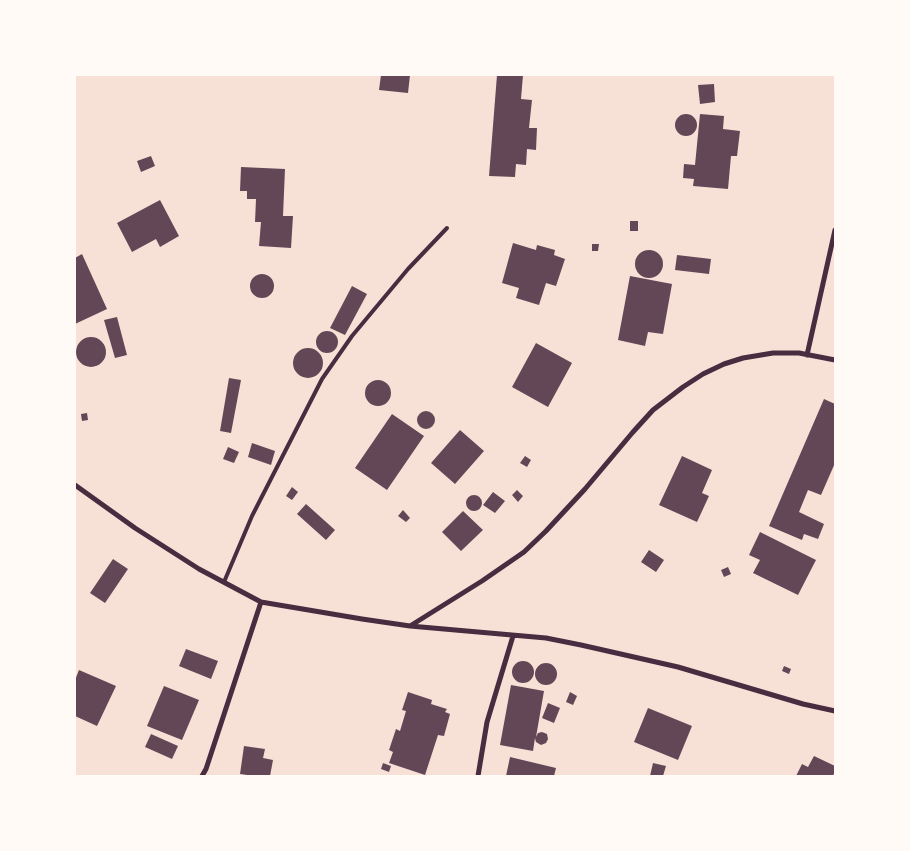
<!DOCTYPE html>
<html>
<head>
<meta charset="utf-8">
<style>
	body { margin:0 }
	#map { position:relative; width:910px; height:851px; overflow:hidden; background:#f7e1d7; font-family:Montserrat,sans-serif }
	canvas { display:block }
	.frame { position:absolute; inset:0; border:76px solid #fffaf5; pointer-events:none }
</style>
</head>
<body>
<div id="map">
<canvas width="910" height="851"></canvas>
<div class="frame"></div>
</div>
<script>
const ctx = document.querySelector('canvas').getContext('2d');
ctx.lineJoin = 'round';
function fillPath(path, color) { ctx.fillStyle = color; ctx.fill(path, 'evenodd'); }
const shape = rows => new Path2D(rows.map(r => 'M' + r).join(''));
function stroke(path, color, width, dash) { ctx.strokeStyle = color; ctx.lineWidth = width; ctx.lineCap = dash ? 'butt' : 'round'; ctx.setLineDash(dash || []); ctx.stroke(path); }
const building = shape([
	[381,75,410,75,408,93,379,90],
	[497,75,523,75,521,99,532,100,529,128,537,128,536,150,527,149,526,165,516,164,515,177,489,176],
	[714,84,715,102,700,104,698,85],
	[700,114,724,116,723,129,740,131,737,156,731,156,728,189,693,186,694,179,683,178,684,164,695,165],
	'675 125a11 11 0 1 1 22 0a11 11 0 1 1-22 0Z',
	[151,156,155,166,141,172,137,161],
	[241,167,285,169,283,216,293,216,291,248,259,246,261,222,255,222,256,199,247,199,247,191,240,191],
	[160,200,179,236,160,247,156,239,132,252,117,223],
	[630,221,638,221,638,231,630,231],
	[513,243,536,250,537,245,555,250,554,255,565,259,556,286,546,283,539,305,516,298,519,288,502,283],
	[592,244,599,244,598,251,592,251],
	'635 264a14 14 0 1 1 28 0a14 14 0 1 1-28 0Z',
	[82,254,107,309,75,324,75,258],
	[677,255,711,259,709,274,675,270],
	'250 286a12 12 0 1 1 24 0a12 12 0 1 1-24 0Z',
	[630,276,672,284,663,334,648,332,645,346,618,340],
	[352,286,367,294,345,335,330,328],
	[117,317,127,355,115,358,104,320],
	'316 342a11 11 0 1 1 22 0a11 11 0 1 1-22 0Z',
	'76 352a15 15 0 1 1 30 0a15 15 0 1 1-30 0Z',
	[536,343,572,363,548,407,512,387],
	'293 363a15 15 0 1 1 30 0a15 15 0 1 1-30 0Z',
	[229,378,241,380,231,433,220,431],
	'365 393a13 13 0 1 1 26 0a13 13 0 1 1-26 0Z',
	[824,399,835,404,835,463,821,495,808,490,799,512,824,524,818,539,804,534,802,540,769,526],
	'417 420a9 9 0 1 1 18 0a9 9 0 1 1-18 0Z',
	[87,413,88,420,82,421,81,414],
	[392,414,424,436,387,490,355,468],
	[460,430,484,451,455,484,431,463],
	[252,443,275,451,271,465,248,457],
	[228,447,239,452,234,463,223,459],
	[525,456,531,460,527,467,520,463],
	[682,456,712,470,702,493,709,496,697,522,659,505],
	[292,487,298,492,292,500,286,496],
	[517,490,523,496,518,502,512,495],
	[493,492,505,501,495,513,483,505],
	'466 503a8 8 0 1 1 16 0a8 8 0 1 1-16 0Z',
	[306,504,335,530,326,540,297,514],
	[403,510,410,518,406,522,398,516],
	[463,511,483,530,461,551,442,532],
	[760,532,816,560,798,595,753,573,760,560,749,555],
	[649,550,664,560,656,572,641,562],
	[113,559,128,569,105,603,90,593],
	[728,567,731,574,724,577,721,570],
	[186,649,218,661,211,679,179,666],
	'512 672a11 11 0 1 1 22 0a11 11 0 1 1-22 0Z',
	'535 674a11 11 0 1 1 22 0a11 11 0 1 1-22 0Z',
	[784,666,791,669,789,674,782,671],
	[79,670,116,686,97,726,75,716,75,680],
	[511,685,544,691,536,737,538,733,542,732,547,734,548,739,546,743,541,745,536,742,535,738,533,751,500,745],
	[164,686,199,700,182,740,147,726],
	[408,692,432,700,431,704,447,709,445,712,450,714,444,736,438,735,425,775,389,763,393,752,389,750,396,729,400,731,406,711,402,710],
	[570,692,577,696,573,705,566,702],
	[548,703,560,708,554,723,542,718],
	[648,708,692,726,678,760,634,742],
	[151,734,178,746,172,759,145,747],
	[244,746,265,749,263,758,273,760,270,776,254,776,240,774],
	[814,756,835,766,835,771,833,776,796,776,802,764,808,767],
	[510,757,556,768,554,776,506,776],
	[383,763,391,766,389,772,381,769],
	[653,763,666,766,663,776,650,776]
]);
const service = shape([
	[224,582,252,516,322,379,352,336,408,269,447,228]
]);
const minor = shape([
	[807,355,835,230],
	[75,485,135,528,199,569,261,602,362,619,410,626,482,581,524,552,546,531,585,489,633,432,653,410,683,387,703,374,724,364,743,358,773,353,799,353,835,360],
	[410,626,546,638,581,645,678,667,803,704,835,711],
	[202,776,206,769,261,602],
	[478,776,487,722,513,636]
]);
fillPath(building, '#644757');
stroke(service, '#4a2c40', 4);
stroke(minor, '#4a2c40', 5);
</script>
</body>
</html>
